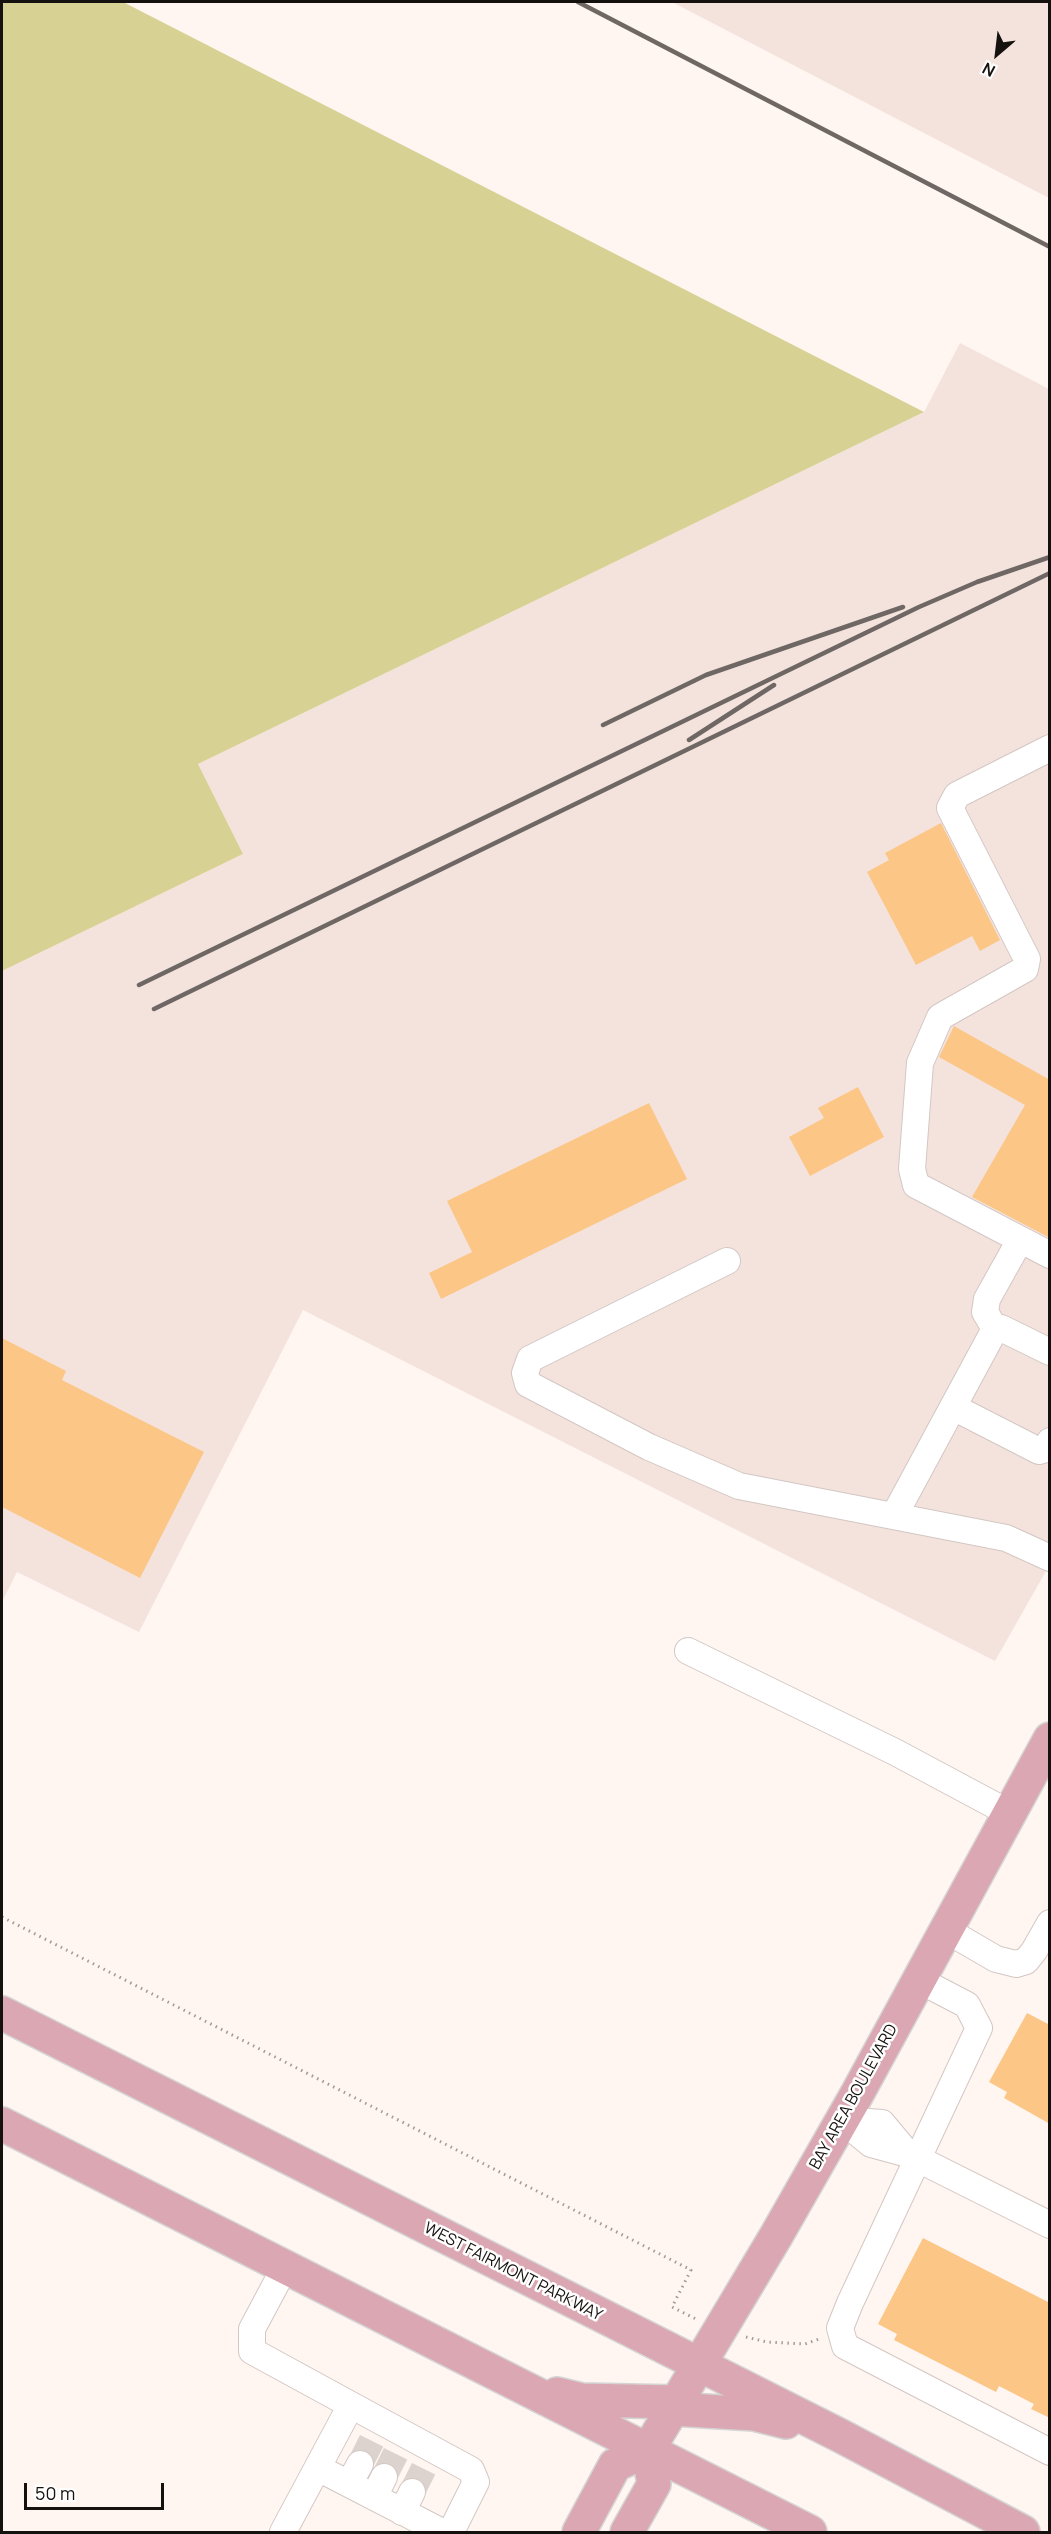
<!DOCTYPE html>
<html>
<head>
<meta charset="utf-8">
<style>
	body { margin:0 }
	#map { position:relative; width:1051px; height:2534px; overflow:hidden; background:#fff5f1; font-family:Manrope,sans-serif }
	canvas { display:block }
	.frame { position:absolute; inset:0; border:3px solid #15110f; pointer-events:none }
	.north { position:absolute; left:967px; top:24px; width:60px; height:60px; -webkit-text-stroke:4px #fff; paint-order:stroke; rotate:208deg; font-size:16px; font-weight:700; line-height:24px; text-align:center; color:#15110f }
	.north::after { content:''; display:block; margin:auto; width:21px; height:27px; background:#15110f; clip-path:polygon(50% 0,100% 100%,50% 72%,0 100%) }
	.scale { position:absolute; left:24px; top:2483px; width:140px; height:27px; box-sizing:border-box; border:3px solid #15110f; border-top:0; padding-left:8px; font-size:18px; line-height:21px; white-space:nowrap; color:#15110f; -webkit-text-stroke:4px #fff; paint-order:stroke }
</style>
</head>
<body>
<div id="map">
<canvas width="1051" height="2534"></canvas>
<div class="frame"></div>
<div class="north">N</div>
<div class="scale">50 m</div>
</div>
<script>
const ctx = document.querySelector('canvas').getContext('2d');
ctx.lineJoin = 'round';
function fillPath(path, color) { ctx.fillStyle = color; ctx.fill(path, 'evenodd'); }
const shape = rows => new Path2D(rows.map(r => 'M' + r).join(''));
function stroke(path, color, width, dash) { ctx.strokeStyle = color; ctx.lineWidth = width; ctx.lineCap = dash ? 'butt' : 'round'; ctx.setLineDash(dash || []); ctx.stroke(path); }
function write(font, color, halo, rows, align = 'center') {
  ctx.font = font + ' Manrope,sans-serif'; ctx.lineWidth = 5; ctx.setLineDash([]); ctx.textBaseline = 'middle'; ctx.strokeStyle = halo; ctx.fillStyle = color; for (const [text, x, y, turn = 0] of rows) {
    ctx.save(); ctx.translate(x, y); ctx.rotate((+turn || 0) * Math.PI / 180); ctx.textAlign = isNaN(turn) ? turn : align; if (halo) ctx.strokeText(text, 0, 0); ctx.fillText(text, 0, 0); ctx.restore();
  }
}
const built = shape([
	[672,2,1049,2,1049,198],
	[960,343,1049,389,1050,1564,995,1661,303,1310,139,1632,17,1572,2,1602,2,971,243,854,198,764,924,412]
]);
const green = shape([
	[2,2,123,2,924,412,198,764,243,854,2,971]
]);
const building = shape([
	[941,823,1000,940,980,951,972,936,916,965,867,872,889,860,885,853],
	[954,1026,1050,1080,1050,1238,972,1197,1025,1105,939,1057],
	[858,1087,884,1137,810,1176,789,1137,824,1118,818,1108],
	[649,1103,687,1179,441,1299,429,1273,472,1252,447,1201],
	[2,1338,66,1371,62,1380,204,1452,140,1578,2,1507],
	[1027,2013,1050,2025,1050,2124,1004,2098,1007,2092,989,2082],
	[923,2238,1050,2303,1050,2418,1031,2409,1034,2404,999,2386,996,2392,894,2340,897,2334,878,2324]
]);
const minorTunnel = shape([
	[360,2464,373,2438],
	[384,2477,397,2451],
	[412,2492,425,2466]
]);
const path = shape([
	[2,1917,691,2270,672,2307,698,2320],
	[746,2337,767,2342,805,2344,819,2339,822,2340]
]);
const minor = shape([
	[1050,748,957,795,950,808,1027,959,1025,969,940,1017,920,1063,912,1169,916,1185,1050,1255],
	[727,1261,530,1359,525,1373,528,1384,649,1447,739,1486,1006,1538,1050,1558],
	[995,1329,985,1312,987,1299,1020,1240],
	[953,1407,1039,1451,1046,1449,1050,1441],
	[894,1516,995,1329,1001,1328,1050,1352],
	[688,1651,895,1752,1009,1813],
	[946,1930,996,1959,1016,1964,1026,1961,1034,1951,1050,1923],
	[919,1980,967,2005,979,2028,850,2303,840,2328,845,2346,1050,2452],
	[842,2120,871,2144,908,2154,1050,2225],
	[842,2120,882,2123,908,2154],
	[351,2405,471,2470,476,2482,451,2532],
	[318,2468,442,2532],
	[349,2484,360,2464],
	[374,2497,384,2477],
	[402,2512,412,2492],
	[283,2532,351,2405,252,2351,252,2329,285,2267]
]);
const major = shape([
	[2,2013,841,2436,1023,2532],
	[2,2124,810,2532],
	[557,2394,582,2400,677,2402],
	[673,2409,754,2414,786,2422],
	[579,2532,615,2465,648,2450,776,2236,857,2094,1050,1739],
	[627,2532,654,2484,648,2450]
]);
const rail = shape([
	[578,2,1050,247],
	[603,725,706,675,903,607],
	[689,740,774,685],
	[139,985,919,607,977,582,1050,557],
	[154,1009,1050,573]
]);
const streetNames = [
	["BAY AREA BOULEVARD",854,2097,-61],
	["WEST FAIRMONT PARKWAY",513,2272,27]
];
fillPath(built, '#f4e3dd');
fillPath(green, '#d8d194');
fillPath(building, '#fcc687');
stroke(minorTunnel, '#dcd3cf', 26, [26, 13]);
stroke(minor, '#d3c7c3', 28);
stroke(major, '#d5d4d4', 36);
stroke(path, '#a29b97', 3, [1.5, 4.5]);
stroke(minor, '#fff', 26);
stroke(major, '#daa7b2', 33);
stroke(rail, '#6e6764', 4.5);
write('16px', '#15110f', '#fff', streetNames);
</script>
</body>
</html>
